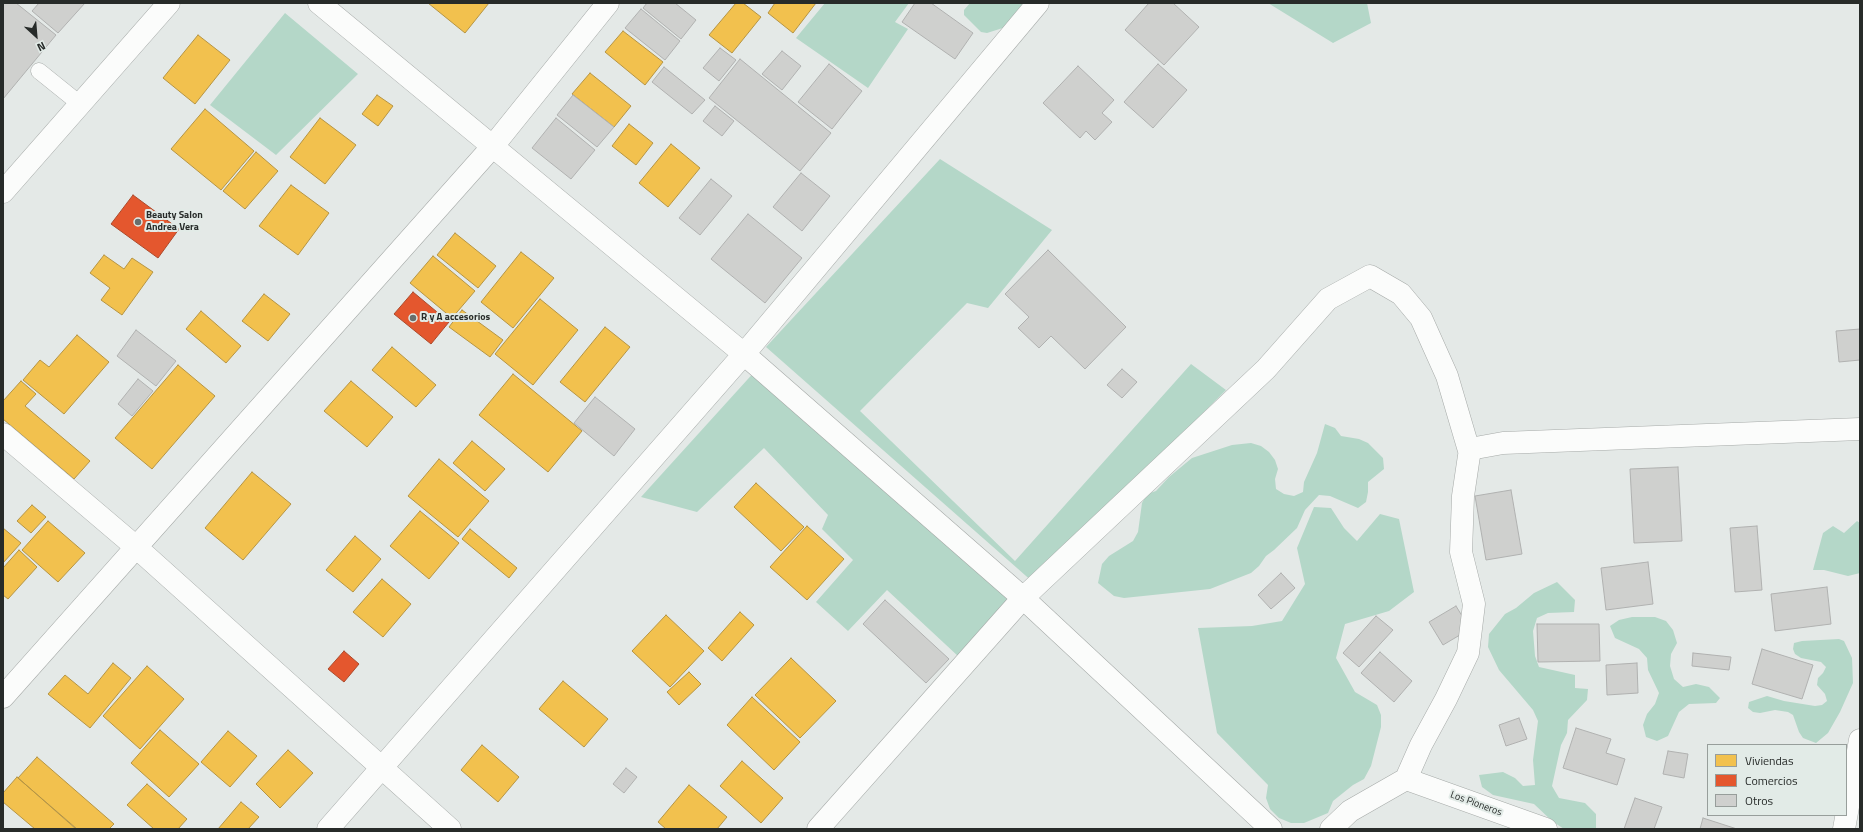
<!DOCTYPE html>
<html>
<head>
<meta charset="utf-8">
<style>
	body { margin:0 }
	#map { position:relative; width:1863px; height:832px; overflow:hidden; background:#e4e9e7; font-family:"Titillium Web",sans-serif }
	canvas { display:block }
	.frame { position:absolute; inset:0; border:4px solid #272b29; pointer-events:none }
	.legend { position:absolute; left:1707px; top:744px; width:140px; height:72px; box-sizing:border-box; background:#e2ebe7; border:1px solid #979e9b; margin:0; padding:5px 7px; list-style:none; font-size:12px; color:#272b29 }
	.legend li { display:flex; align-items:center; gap:8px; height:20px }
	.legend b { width:20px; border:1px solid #979e9b }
	.north { position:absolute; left:16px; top:16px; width:40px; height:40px; -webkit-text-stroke:3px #e2ebe7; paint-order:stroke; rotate:154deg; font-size:11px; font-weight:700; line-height:16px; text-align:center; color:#272b29 }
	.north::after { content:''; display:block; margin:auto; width:14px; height:18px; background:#272b29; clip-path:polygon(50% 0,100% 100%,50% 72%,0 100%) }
</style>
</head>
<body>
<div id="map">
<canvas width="1863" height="832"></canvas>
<div class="frame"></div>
<ul class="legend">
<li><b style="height:11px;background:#f2c14e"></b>Viviendas</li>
<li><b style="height:11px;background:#e4572e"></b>Comercios</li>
<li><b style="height:11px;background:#cfd0ce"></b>Otros</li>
</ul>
<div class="north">N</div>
</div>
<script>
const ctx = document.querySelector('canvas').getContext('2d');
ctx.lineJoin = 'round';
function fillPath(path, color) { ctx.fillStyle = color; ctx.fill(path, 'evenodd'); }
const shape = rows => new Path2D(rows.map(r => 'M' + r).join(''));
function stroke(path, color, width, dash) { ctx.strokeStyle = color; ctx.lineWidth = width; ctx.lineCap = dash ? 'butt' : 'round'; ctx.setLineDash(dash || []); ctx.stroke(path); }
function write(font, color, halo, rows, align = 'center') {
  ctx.font = font + ' "Titillium Web",sans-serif'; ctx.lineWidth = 4; ctx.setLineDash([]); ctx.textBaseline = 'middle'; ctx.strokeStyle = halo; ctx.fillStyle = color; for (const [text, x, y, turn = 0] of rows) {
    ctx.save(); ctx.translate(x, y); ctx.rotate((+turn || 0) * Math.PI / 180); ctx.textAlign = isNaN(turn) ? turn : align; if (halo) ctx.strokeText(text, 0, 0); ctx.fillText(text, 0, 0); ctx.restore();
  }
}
const green = shape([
	[825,3,909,3,895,22,908,29,868,88,796,38],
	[970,3,1029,3,1009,26,987,33,981,32,964,15,964,10],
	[1268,3,1367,3,1371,23,1333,43],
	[285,13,358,74,276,155,210,105],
	[940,159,1052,230,988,308,967,303,860,411,1015,561,1191,364,1226,390,1034,583,766,347],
	[757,369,1018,593,959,657,887,590,848,631,816,602,853,560,822,529,828,515,764,448,697,512,641,497],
	[1325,424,1335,428,1341,436,1359,439,1368,443,1383,458,1384,469,1368,482,1368,492,1366,502,1358,508,1330,496,1319,495,1305,510,1297,528,1274,550,1266,556,1259,566,1251,573,1210,589,1124,598,1114,596,1098,583,1102,564,1109,556,1133,541,1138,532,1142,503,1147,494,1156,491,1169,477,1192,458,1232,445,1251,443,1261,446,1269,452,1275,460,1278,469,1275,479,1276,489,1284,494,1294,496,1303,492,1304,482,1317,453],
	[1314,507,1331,508,1344,528,1357,541,1380,514,1399,519,1414,592,1389,611,1345,624,1336,658,1355,692,1377,705,1381,715,1381,727,1371,766,1364,779,1353,785,1333,801,1328,813,1304,823,1291,823,1279,818,1270,809,1266,798,1268,785,1217,733,1198,628,1252,626,1282,621,1305,584,1297,548],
	[1857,521,1860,523,1860,573,1848,576,1824,570,1813,570,1823,533,1833,526,1844,533],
	[1557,582,1575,600,1574,612,1548,613,1537,618,1533,631,1535,656,1539,667,1575,675,1575,688,1588,689,1587,700,1568,720,1567,733,1561,745,1552,786,1559,798,1585,803,1596,814,1596,828,1594,829,1564,829,1552,821,1534,804,1493,795,1482,787,1479,775,1503,772,1515,778,1523,786,1535,785,1533,760,1538,721,1533,710,1499,670,1488,647,1489,634,1505,614,1516,608,1534,593],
	[1632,617,1655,617,1666,621,1673,630,1677,643,1671,654,1670,666,1674,679,1683,687,1696,684,1709,687,1720,698,1716,703,1689,704,1679,712,1668,736,1657,741,1646,737,1643,725,1647,714,1655,704,1659,693,1648,670,1647,658,1639,649,1615,638,1610,626,1619,620],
	[1839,639,1844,641,1852,658,1853,683,1840,712,1828,733,1816,743,1803,738,1799,732,1793,715,1788,712,1775,710,1760,713,1753,712,1748,708,1749,702,1767,696,1784,701,1815,706,1822,705,1827,701,1825,694,1817,685,1818,678,1823,673,1826,667,1821,662,1801,658,1795,654,1793,649,1794,643,1802,641]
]);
const homes = shape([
	[428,3,489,3,465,33,428,3],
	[736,3,743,3,761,17,732,53,709,35,736,3],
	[775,3,816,3,793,33,768,13,775,3],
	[623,31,663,62,645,85,605,52,623,31],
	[198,35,230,60,195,104,163,78,198,35],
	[590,73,631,106,614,127,572,94,590,73],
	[377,95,393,106,378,126,362,114,377,95],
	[205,109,254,151,221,190,171,149,205,109],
	[320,118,356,145,325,184,290,157,320,118],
	[629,124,653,143,636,165,612,146,629,124],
	[671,144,700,168,668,207,639,183,671,144],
	[256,152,278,171,245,209,223,191,256,152],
	[291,185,329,213,298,255,259,226,291,185],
	[455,233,496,266,478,288,437,255,455,233],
	[521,252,554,278,513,328,481,302,521,252],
	[104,255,124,269,132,258,153,272,122,315,101,300,110,288,90,273,104,255],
	[433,256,475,291,452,318,410,283,433,256],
	[264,294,290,314,268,341,242,321,264,294],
	[540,299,578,330,533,385,495,354,540,299],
	[462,310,503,340,490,357,449,327,462,310],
	[201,311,241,346,226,363,186,329,201,311],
	[605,327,630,347,585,402,560,382,605,327],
	[77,335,109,362,64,414,23,380,40,360,49,367,77,335],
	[392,347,436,385,416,407,372,370,392,347],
	[178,365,215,396,152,469,115,438,178,365],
	[513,374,582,431,548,472,479,415,513,374],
	[21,381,36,394,25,406,90,461,74,479,3,419,3,401,21,381],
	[351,381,393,417,367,447,324,411,351,381],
	[472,441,505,469,485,491,453,463,472,441],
	[439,459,489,501,458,537,408,496,439,459],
	[252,472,291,504,243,560,205,528,252,472],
	[756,483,804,527,781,551,734,507,756,483],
	[32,505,46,517,31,533,17,521,32,505],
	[420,511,459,543,429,579,390,546,420,511],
	[48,521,85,553,58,582,22,550,48,521],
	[807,526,844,559,807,600,770,567,807,526],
	[3,528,21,543,3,563,3,528],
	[470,529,517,568,509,578,462,539,470,529],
	[355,536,381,559,353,592,326,570,355,536],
	[19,550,37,567,8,599,3,595,3,568,19,550],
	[382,579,411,604,383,637,353,612,382,579],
	[740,612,754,625,722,661,708,648,740,612],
	[666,615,704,651,670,687,632,651,666,615],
	[791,658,836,701,800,738,755,695,791,658],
	[113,663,131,678,90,728,48,694,65,675,88,694,113,663],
	[147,666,184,699,140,749,103,716,147,666],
	[689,672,701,684,679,705,667,692,689,672],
	[563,681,608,719,584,747,539,709,563,681],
	[752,697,800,742,774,770,727,725,752,697],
	[160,730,199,764,169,797,131,763,160,730],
	[228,731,257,756,230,787,201,762,228,731],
	[482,745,519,777,498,802,461,770,482,745],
	[288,750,313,773,280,808,256,784,288,750],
	[37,757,114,824,109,829,77,829,18,778,37,757],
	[742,761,783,798,761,823,720,786,742,761],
	[17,777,76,829,35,829,3,802,3,793,17,777],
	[147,784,187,819,178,829,154,829,127,805,147,784],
	[689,785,727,817,717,829,666,829,658,822,689,785],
	[241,802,259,817,248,829,218,829,241,802]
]);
const shops = shape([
	[133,195,179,229,158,258,111,224,133,195],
	[413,292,449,322,431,344,394,314,413,292],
	[344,651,359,664,344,682,328,669,344,651]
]);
const building = shape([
	[3,3,16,3,56,35,3,99,3,3],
	[39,3,85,3,58,33,32,11,39,3],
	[647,3,675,3,696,20,681,39,643,8,647,3],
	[915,3,931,3,973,33,955,59,902,22,915,3],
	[1149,3,1173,3,1199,27,1164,65,1125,30,1149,3],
	[641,9,680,41,665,60,625,28,641,9],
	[720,48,736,60,719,81,703,68,720,48],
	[782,51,801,66,782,90,762,74,782,51],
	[740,59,831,133,800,171,709,98,740,59],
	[829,64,862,91,832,129,798,102,829,64],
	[1158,64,1187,90,1153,128,1124,102,1158,64],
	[1078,66,1114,100,1102,113,1112,122,1095,140,1086,131,1080,138,1043,103,1078,66],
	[664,67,705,100,692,114,652,82,664,67],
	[573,95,614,127,597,147,557,115,573,95],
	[715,106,734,121,722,136,703,121,715,106],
	[556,118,595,150,571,179,532,148,556,118],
	[801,173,830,196,802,231,773,207,801,173],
	[711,179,732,196,700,235,679,218,711,179],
	[748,214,802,258,765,303,711,259,748,214],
	[1048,250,1126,327,1085,369,1051,336,1039,348,1018,328,1029,317,1005,294,1048,250],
	[1860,329,1860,360,1839,362,1836,331,1860,329],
	[136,330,176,361,156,386,117,356,136,330],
	[1122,369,1137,382,1122,398,1107,385,1122,369],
	[138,379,153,391,132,416,118,404,138,379],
	[595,397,635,429,614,456,574,423,595,397],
	[1678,467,1682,541,1634,543,1630,469,1678,467],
	[1511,490,1522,554,1486,560,1475,496,1511,490],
	[1757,526,1762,590,1735,592,1730,528,1757,526],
	[1648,562,1653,604,1606,610,1601,568,1648,562],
	[1281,573,1295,588,1271,609,1258,595,1281,573],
	[1827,587,1831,624,1775,631,1771,594,1827,587],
	[885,600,949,659,926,683,863,624,885,600],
	[1456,606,1470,629,1443,645,1429,622,1456,606],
	[1376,616,1393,630,1359,667,1343,653,1376,616],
	[1537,624,1599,624,1600,661,1538,662,1537,624],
	[1762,649,1813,665,1802,699,1752,684,1762,649],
	[1380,652,1412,681,1394,702,1361,673,1380,652],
	[1693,653,1731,657,1729,670,1692,666,1693,653],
	[1637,663,1638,693,1607,695,1606,665,1637,663],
	[1519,718,1527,739,1506,746,1499,725,1519,718],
	[1576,728,1611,739,1606,753,1625,759,1617,785,1563,768,1576,728],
	[1668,751,1688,754,1684,778,1663,774,1668,751],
	[626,768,637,777,624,793,613,784,626,768],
	[1635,798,1662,807,1654,829,1624,829,1635,798],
	[1703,818,1737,829,1700,829,1703,818]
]);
const service = shape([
	[39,71,80,104]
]);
const minor = shape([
	[319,3,744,354,1023,598,1271,829],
	[3,192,169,3],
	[3,434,136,547,450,829],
	[3,697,493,146,608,3],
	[1406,779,1546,829],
	[328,829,744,354,1038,3],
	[818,829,1023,598,1266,369,1328,299,1370,276,1401,294,1421,318,1447,376,1470,454],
	[1331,829,1350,811,1406,779,1421,745,1446,699,1468,653,1474,604,1461,552,1463,496,1470,449,1503,443,1860,429],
	[1844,829,1860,740]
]);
const markers = [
	[138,222,4,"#696e6c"],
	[413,318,4,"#696e6c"]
];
const poiNames = [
	["Beauty Salon",146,216],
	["Andrea Vera",146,228],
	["R y A accesorios",421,318]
];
const streetNames = [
	["Los Pioneros",1476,804,20]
];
fillPath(green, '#b4d7c8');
fillPath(homes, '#f2c14e');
stroke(homes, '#b59443', 1);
fillPath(shops, '#e4572e');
stroke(shops, '#ab4a2c', 1);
fillPath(building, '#cfd0ce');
stroke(building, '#b0b1b0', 1);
stroke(service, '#a6aaa8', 17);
stroke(minor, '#a6aaa8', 23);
stroke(service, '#fbfcfb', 16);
stroke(minor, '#fbfcfb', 22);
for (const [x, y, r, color] of markers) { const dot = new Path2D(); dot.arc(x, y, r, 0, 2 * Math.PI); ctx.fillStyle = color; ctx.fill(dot); stroke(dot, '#e2ebe7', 1.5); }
write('bold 10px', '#272b29', '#e2ebe7', poiNames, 'left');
write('10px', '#272b29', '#e2ebe7', streetNames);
</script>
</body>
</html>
